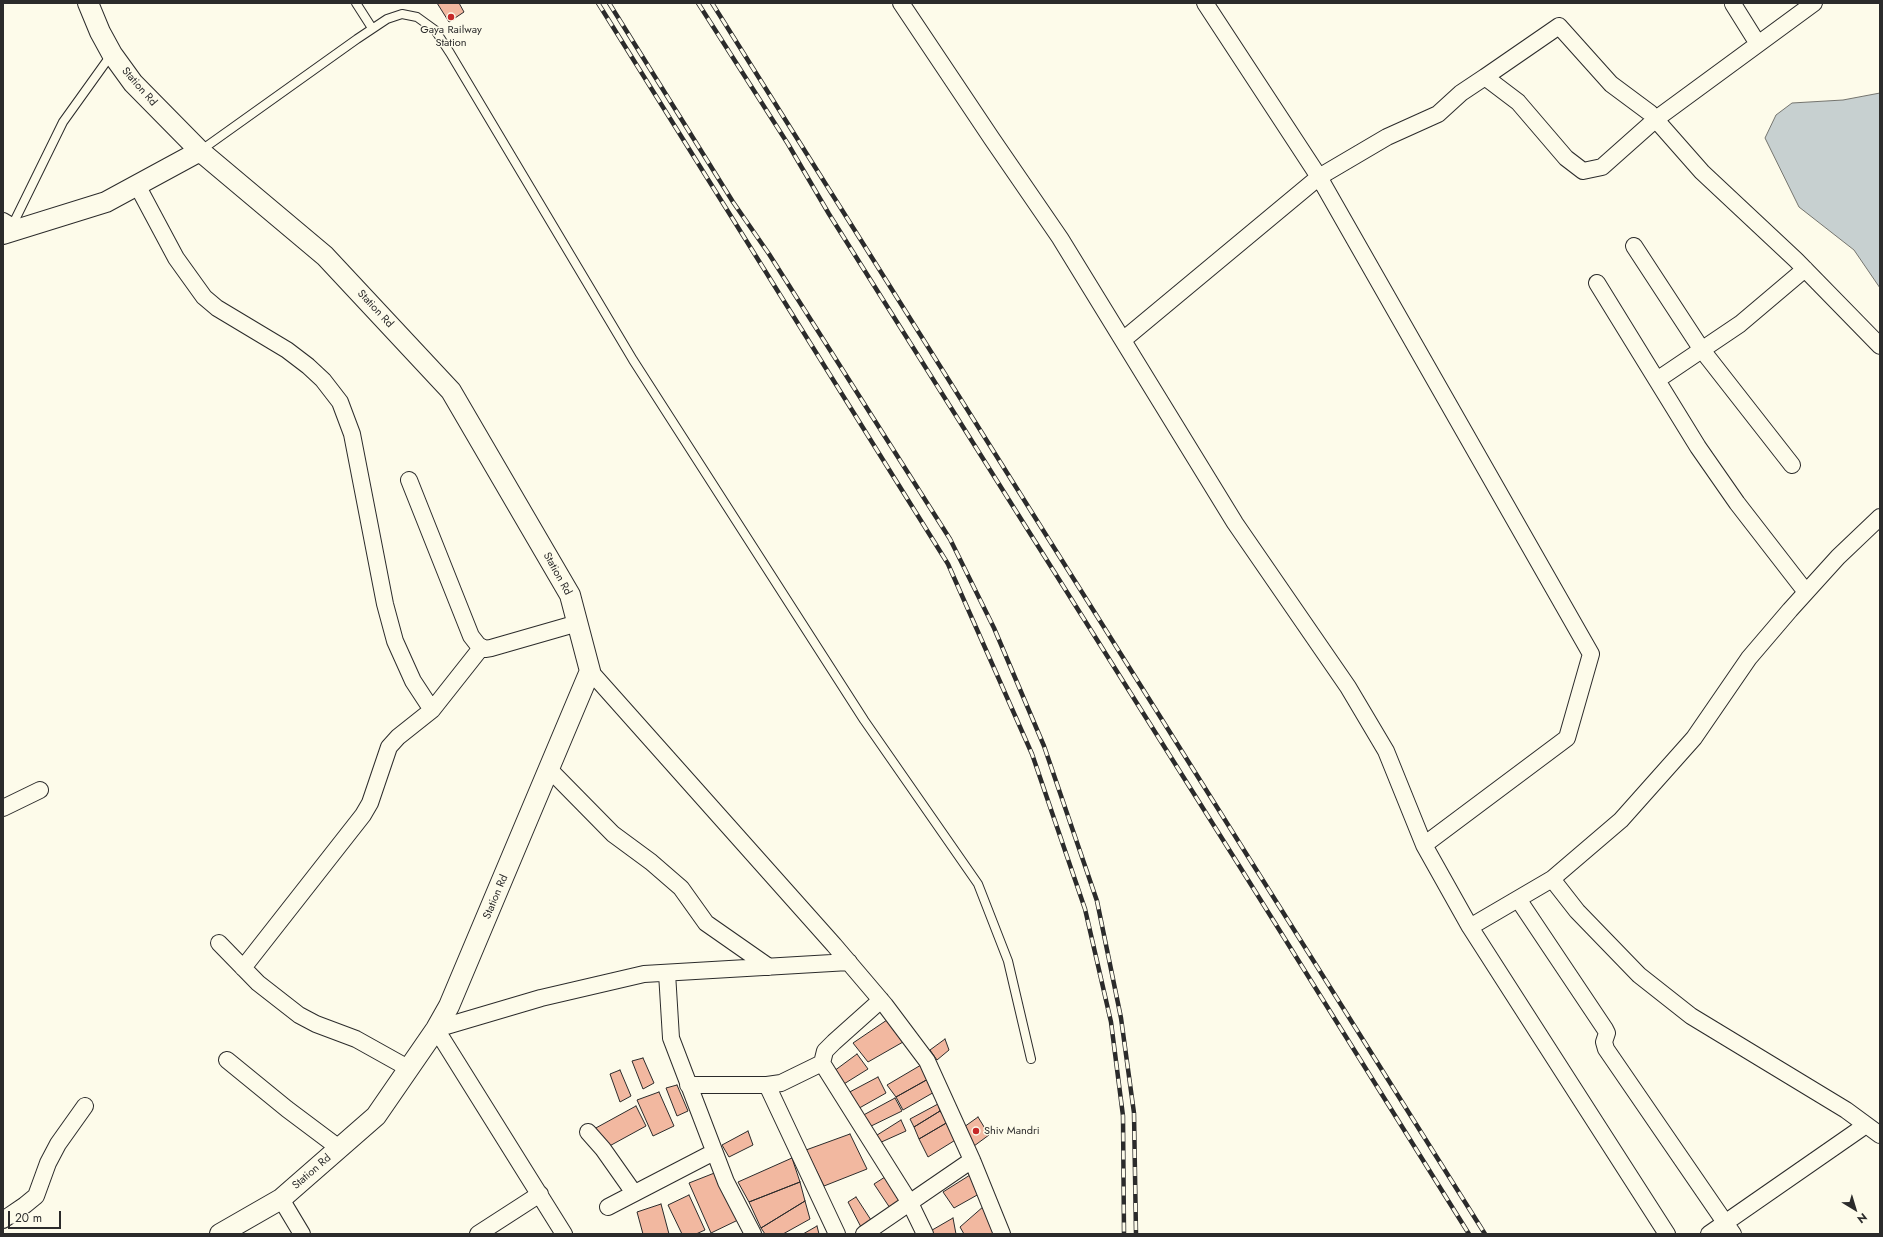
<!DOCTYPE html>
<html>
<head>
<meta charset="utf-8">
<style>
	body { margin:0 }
	#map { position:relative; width:1883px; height:1237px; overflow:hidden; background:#fdfbea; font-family:Jost,sans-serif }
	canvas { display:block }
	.frame { position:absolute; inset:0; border:4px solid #2b2b2b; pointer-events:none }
	.north { position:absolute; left:1835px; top:1189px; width:40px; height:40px; -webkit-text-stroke:3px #fdfbea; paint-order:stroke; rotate:142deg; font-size:11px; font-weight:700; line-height:16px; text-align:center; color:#2b2b2b }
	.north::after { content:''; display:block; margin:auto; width:14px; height:18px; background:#2b2b2b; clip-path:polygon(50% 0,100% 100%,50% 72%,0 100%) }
	.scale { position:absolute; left:8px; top:1211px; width:53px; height:18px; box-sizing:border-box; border:2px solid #2b2b2b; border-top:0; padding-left:5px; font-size:12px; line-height:14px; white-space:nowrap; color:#2b2b2b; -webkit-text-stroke:3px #fdfbea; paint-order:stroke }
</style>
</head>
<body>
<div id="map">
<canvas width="1883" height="1237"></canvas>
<div class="frame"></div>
<div class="north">N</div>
<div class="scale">20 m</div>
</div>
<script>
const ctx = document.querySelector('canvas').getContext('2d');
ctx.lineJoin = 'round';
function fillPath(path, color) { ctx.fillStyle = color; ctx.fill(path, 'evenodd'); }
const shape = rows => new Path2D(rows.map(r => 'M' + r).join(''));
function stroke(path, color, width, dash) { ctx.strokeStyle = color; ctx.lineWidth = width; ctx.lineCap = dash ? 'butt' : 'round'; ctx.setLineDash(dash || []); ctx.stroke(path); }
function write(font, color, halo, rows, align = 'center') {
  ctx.font = font + ' Jost,sans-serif'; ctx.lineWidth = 3; ctx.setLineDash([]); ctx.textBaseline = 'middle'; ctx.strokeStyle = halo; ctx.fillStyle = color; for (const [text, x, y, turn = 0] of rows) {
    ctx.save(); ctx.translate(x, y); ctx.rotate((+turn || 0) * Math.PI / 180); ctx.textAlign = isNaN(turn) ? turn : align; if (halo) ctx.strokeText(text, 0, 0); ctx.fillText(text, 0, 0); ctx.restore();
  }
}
const water = shape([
	[1880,93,1880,288,1854,250,1799,207,1765,138,1776,115,1792,103,1843,100,1880,93]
]);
const building = shape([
	[437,3,459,3,464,12,449,22,437,3],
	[887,1020,903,1042,868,1062,853,1043,887,1020],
	[945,1039,949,1050,937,1060,930,1050,945,1039],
	[857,1054,868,1069,839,1087,830,1074,857,1054],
	[643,1058,654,1083,643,1089,632,1061,643,1058],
	[921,1065,930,1078,896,1097,887,1085,921,1065],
	[620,1070,631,1096,620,1102,610,1074,620,1070],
	[878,1077,886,1093,854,1111,844,1095,878,1077],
	[930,1078,936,1091,903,1110,896,1097,930,1078],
	[677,1085,688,1111,677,1116,666,1088,677,1085],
	[659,1092,674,1126,653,1136,637,1100,659,1092],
	[895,1098,902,1111,865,1129,858,1118,895,1098],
	[938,1104,940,1111,914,1127,910,1119,938,1104],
	[636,1106,646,1126,604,1149,594,1129,636,1106],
	[940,1111,948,1122,919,1139,914,1127,940,1111],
	[978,1117,989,1135,974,1146,964,1127,978,1117],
	[901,1120,906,1131,877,1144,874,1137,901,1120],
	[948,1122,957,1139,928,1157,919,1139,948,1122],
	[748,1131,753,1145,729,1157,722,1145,748,1131],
	[850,1134,867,1169,824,1186,806,1150,850,1134],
	[792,1158,800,1182,749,1202,738,1182,792,1158],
	[717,1172,738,1220,711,1233,689,1183,717,1172],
	[970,1175,979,1194,954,1208,943,1192,970,1175],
	[885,1177,900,1202,890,1208,874,1184,885,1177],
	[800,1182,805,1201,761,1228,749,1202,800,1182],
	[689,1195,705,1230,696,1234,682,1234,668,1205,689,1195],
	[856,1197,871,1220,862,1229,848,1202,856,1197],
	[805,1201,810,1219,783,1234,765,1234,761,1228,805,1201],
	[661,1204,669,1234,643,1234,637,1212,661,1204],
	[984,1206,998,1234,964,1234,960,1227,984,1206],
	[953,1218,956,1234,927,1234,927,1233,953,1218],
	[817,1226,819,1234,803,1234,817,1226]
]);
const service = shape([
	[356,3,372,28],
	[200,151,357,39,387,19,402,14,417,17,435,30,450,53,633,360,864,720,978,884,1008,961,1031,1059],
	[12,226,63,122,111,55]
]);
const minor = shape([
	[901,3,992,139,1060,238,1235,523,1348,687,1386,751,1424,845,1470,927,1552,879,1621,820,1694,738,1749,658,1790,610,1838,557,1880,517],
	[1205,3,1319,177,1591,654,1567,738,1424,845],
	[1734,3,1733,4,1758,44],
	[1485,77,1559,26,1611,84,1650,113,1702,172,1796,260,1880,346],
	[137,185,176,258,204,297,217,308,287,350,308,366,323,380,340,402,352,434,385,604,395,641,413,681,432,710],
	[3,221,18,230],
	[1634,246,1702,350,1792,465],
	[1597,283,1698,447,1737,503,1806,592],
	[1123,340,1319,177,1387,137,1438,114,1461,93,1485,77,1518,102,1566,158,1583,171,1602,167,1656,119,1814,3],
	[1657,380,1740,324,1805,269],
	[409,480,471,636,478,645,485,649,491,648,578,623],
	[590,671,834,945,885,1005,927,1061,972,1160,1002,1234],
	[550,770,613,834,651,862,681,888,706,923,769,967],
	[3,808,40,790],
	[1552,879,1577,911,1639,975,1691,1016,1846,1110,1880,1135],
	[1518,899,1605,1029,1607,1033,1604,1042,1606,1049,1733,1234],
	[1470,927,1667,1234],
	[219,943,258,983,299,1015,316,1024,356,1039,408,1068],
	[243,968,363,815,370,803,389,747,398,737,432,710,481,648],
	[667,973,671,1038,726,1182,753,1234],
	[227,1060,287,1109,339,1148],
	[822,1063,825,1051,834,1042,881,1000],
	[688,1085,767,1085,781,1083,822,1063,910,1203,925,1234],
	[767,1085,837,1234],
	[588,1132,603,1149,634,1193],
	[281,1199,302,1234],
	[608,1207,714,1152],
	[3,1220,25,1205,36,1196,48,1163,58,1144,85,1106],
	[478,1234,540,1194],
	[564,1234,436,1029,541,998,644,974,849,962],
	[864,1234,972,1160],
	[1709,1234,1866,1125]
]);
const tertiary = shape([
	[88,3,100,32,112,54,133,83,200,151,325,256,451,391,570,595,590,671,449,1006,436,1029,376,1116,281,1199,220,1234],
	[3,234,106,202,200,151]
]);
const rail = shape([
	[598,3,948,564,1032,754,1085,909,1111,1022,1123,1116,1124,1234],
	[609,3,733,202,769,254,950,539,994,628,1044,746,1097,901,1121,1018,1134,1113,1136,1234],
	[698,3,788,144,829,214,1240,867,1469,1234],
	[712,3,1485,1234]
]);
const markers = [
	[451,17,4,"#c62828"],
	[976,1131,4,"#c62828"]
];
const poiNames = [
	["Gaya Railway",451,30],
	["Station",451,43],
	["Shiv Mandri",984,1131,"left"]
];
const streetNames = [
	["Station Rd",139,87,49],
	["Station Rd",375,309,47],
	["Station Rd",557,574,61],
	["Station Rd",496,897,-67],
	["Station Rd",312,1172,-41]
];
fillPath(water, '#c7d0d0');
stroke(water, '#74746e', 1);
fillPath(building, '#f2b8a0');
stroke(building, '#2b2b2b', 1);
stroke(service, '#2b2b2b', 10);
stroke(minor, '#2b2b2b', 18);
stroke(tertiary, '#2b2b2b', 22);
stroke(service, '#fdfbea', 8);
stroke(minor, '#fdfbea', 16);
stroke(tertiary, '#fdfbea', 20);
stroke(rail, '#2b2b2b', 4.5);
stroke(rail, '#fdfbea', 3, [9]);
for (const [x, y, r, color] of markers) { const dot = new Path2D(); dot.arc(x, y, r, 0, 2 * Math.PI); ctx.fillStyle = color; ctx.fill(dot); stroke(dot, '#fdfbea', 1.5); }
write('11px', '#2b2b2b', '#fdfbea', poiNames);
write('11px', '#2b2b2b', '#fdfbea', streetNames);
</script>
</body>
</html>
